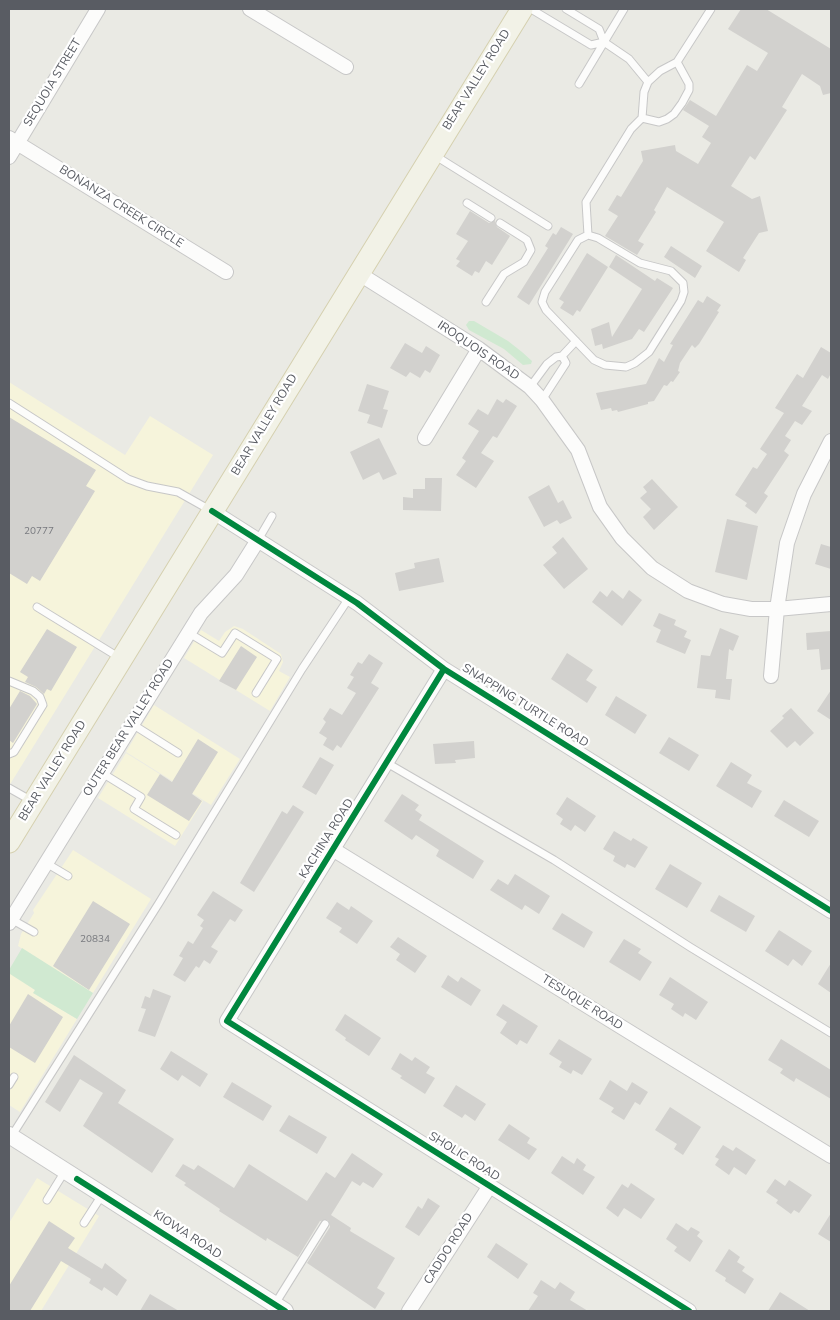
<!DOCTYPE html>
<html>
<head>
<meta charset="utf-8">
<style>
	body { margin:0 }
	#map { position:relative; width:840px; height:1320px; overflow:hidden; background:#eaeae4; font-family:"Nunito Sans",sans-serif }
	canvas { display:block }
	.frame { position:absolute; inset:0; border:10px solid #595c63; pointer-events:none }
</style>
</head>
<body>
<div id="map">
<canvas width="840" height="1320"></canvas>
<div class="frame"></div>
</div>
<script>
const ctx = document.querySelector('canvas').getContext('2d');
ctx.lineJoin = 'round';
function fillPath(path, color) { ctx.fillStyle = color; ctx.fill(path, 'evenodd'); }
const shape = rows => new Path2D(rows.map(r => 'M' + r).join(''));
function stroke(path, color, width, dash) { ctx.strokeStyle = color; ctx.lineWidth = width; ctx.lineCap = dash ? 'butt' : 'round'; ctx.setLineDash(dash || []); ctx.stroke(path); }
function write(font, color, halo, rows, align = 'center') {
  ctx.font = font + ' "Nunito Sans",sans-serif'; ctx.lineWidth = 4.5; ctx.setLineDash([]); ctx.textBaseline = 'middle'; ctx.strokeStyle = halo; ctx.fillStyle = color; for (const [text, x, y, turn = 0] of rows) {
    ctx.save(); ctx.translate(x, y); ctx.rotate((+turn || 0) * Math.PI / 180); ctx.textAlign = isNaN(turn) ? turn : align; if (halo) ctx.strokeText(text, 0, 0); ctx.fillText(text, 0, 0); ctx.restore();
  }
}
const commercial = shape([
	[9,382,125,455,150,416,213,455,9,786],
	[234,626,243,629,281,654,283,662,279,671,290,677,270,711,184,658,201,630,219,641,225,632],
	[154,705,240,759,211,805,126,752],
	[126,753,203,801,175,846,98,798],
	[73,850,151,899,93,993,18,946,21,934,34,913,33,910],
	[9,972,35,990,34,993,77,1019,20,1112,9,1105],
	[37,1178,99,1216,41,1311,9,1311,9,1223]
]);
const green = shape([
	[469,321,474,321,508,341,522,352,532,361,531,364,523,365,504,349,469,330,466,325],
	[22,948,93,993,77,1019,33,993,35,990,10,974,9,970]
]);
const building = shape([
	[741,9,766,9,831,49,831,93,823,95,820,86,802,74,782,107,787,110,755,160,750,156,731,186,752,199,760,196,768,231,759,233,743,258,746,260,739,272,706,251,724,222,667,187,654,210,656,212,638,241,644,244,637,255,605,236,618,216,608,210,617,195,621,197,643,161,641,151,675,145,676,151,698,164,711,143,702,137,709,126,683,110,690,100,716,116,747,65,757,71,768,53,728,29],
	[470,211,489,223,495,221,497,227,510,236,492,265,486,261,479,273,475,271,472,276,456,266,460,261,456,259,468,241,456,234],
	[561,227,573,234,529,305,517,297,548,248,545,246,553,233,556,235],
	[671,246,702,266,695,278,664,257],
	[587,253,608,267,580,312,577,310,573,316,560,308,564,302,559,299],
	[616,255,655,281,657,278,673,288,644,332,639,329,632,339,603,349,602,344,595,346,591,329,609,322,612,337,642,289,609,267],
	[707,296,721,305,717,311,719,312,699,344,695,348,692,345,680,363,678,371,680,372,673,382,671,381,667,386,664,385,654,401,648,402,648,404,618,412,617,410,612,411,611,408,601,410,596,393,646,384,659,358,664,362,673,345,670,344,698,300,703,303],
	[405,343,422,353,426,346,440,355,430,373,425,370,420,378,410,372,406,377,390,368],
	[821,347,831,353,831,373,828,379,822,375,802,406,812,411,802,425,795,421,785,436,791,440,784,451,789,455,764,493,768,496,756,514,745,506,747,503,735,495,753,467,757,469,767,454,760,449,784,413,775,408,797,374,803,378],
	[367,384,389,391,383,409,388,410,382,428,367,423,370,415,358,411],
	[497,399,503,403,506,399,517,406,497,438,493,436,481,453,494,461,476,488,456,475,466,461,462,458,479,431,468,424,478,409,488,415],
	[9,417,96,470,86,486,95,491,40,581,32,576,27,584,9,573],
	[379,438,397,474,383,480,379,472,363,480,350,452],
	[425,478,442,478,441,511,403,510,403,497,413,498,413,489,425,489],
	[652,479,678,507,654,530,643,517,651,509,640,498,647,492,643,487],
	[549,485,558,503,563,500,572,518,560,524,557,520,544,527,528,497],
	[727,519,758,526,747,580,715,572],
	[563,537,588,569,564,589,543,565,557,553,552,547],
	[821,544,831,547,831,569,815,564],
	[439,558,444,582,399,591,395,573,415,568,414,563],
	[612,590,623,599,629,590,642,600,622,626,592,602,600,591,607,597],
	[659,613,676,620,674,625,687,631,684,637,691,640,685,654,656,642,661,630,653,626],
	[720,628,739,636,733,651,729,649,726,679,732,679,730,700,715,698,716,690,697,688,701,655,710,656],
	[47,629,77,647,51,691,47,689,44,694,36,687,25,682,28,677,20,672],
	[831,631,831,669,821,670,819,649,807,650,806,633],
	[241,646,257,657,236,690,219,681],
	[567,653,593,670,586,680,597,687,587,703,551,679],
	[369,654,383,663,371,683,379,688,341,748,337,745,333,751,323,745,327,738,319,733,326,722,323,719,330,708,342,715,356,693,347,688,354,677,350,675,358,662,362,664],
	[831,690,831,720,817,711],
	[20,691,30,696,37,704,13,743,9,740,9,709],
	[616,696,647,715,635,734,605,715],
	[791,708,814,733,800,746,795,741,787,748,770,731,784,718,782,716],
	[669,737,699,755,689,771,659,753],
	[198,739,218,752,192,794,202,801,189,821,147,795,160,774,172,782],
	[474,741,475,758,455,760,456,763,435,764,433,744],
	[320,757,334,765,316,795,302,787],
	[731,762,752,775,747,783,762,791,752,808,716,786],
	[402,794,419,805,415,810,422,815,419,820,484,861,473,879,436,856,439,850,416,835,412,840,384,821],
	[567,797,596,816,585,832,575,825,571,831,560,824,563,819,556,814],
	[784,800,819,821,809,837,774,816],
	[293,805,304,812,254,892,240,883,282,811,287,814],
	[614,831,631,841,633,838,648,847,635,868,627,864,625,868,613,861,615,856,603,849],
	[670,864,702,883,687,908,655,889],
	[515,874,550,896,539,914,525,905,522,910,490,890,498,879,508,885],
	[213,891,243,910,235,922,230,919,211,947,218,951,210,964,204,960,199,968,196,966,185,982,173,975,183,958,179,956,188,941,193,944,203,928,200,926,204,920,197,915],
	[719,895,755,916,746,932,710,911],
	[93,901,130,924,89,990,53,966],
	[337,902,349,910,351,906,373,921,357,944,339,932,342,928,326,918],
	[562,913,593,932,584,948,552,929],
	[779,930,812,951,802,966,793,959,788,966,765,951],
	[398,937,427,956,415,973,396,960,400,954,390,947],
	[624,939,641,949,638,953,652,962,640,981,609,962],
	[831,963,831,993,818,984],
	[448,975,458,982,461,977,481,990,471,1006,441,987],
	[670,977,708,1002,696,1020,685,1013,683,1017,671,1009,674,1004,659,995],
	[153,989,171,996,155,1037,138,1031,146,1009,141,1008,145,996,150,998],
	[28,994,63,1017,35,1063,9,1047,9,1026],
	[503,1004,538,1026,527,1044,520,1040,517,1045,500,1033,507,1022,496,1015],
	[345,1014,381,1038,369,1056,345,1040,346,1038,335,1030],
	[559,1039,592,1059,582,1075,573,1070,571,1074,559,1067,562,1062,549,1054],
	[781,1039,831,1070,831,1099,796,1078,794,1082,780,1073,783,1069,768,1060],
	[171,1051,208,1074,200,1087,182,1075,178,1081,160,1069],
	[400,1053,412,1061,415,1057,430,1067,426,1073,435,1078,425,1094,400,1078,402,1076,391,1069],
	[74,1055,126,1090,118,1103,174,1139,152,1173,83,1126,103,1093,80,1079,60,1112,45,1102],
	[610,1080,627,1091,632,1082,648,1092,640,1105,635,1102,624,1120,611,1112,614,1108,599,1099],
	[232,1082,272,1106,263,1121,223,1097],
	[456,1085,486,1104,475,1121,465,1114,462,1118,443,1106],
	[670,1107,701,1127,683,1155,674,1149,677,1144,655,1130],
	[289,1115,327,1137,317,1154,279,1131],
	[509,1124,530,1138,527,1143,537,1149,529,1160,498,1140],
	[723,1145,733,1151,736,1147,756,1160,746,1175,734,1167,729,1175,715,1165,719,1159,715,1157],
	[352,1153,383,1174,373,1188,363,1182,360,1186,352,1181,331,1215,351,1228,350,1231,395,1258,377,1288,385,1293,375,1309,307,1263,330,1227,328,1220,320,1221,298,1257,267,1238,266,1241,219,1211,220,1209,184,1185,186,1183,175,1176,183,1164,194,1170,198,1165,234,1188,249,1164,307,1201,326,1172,335,1178],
	[562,1156,574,1164,577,1158,586,1165,583,1170,595,1177,583,1195,551,1173],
	[775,1179,785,1186,789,1180,812,1195,799,1213,794,1210,791,1214,776,1203,778,1200,766,1192],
	[631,1183,655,1199,641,1219,624,1208,618,1217,606,1208,622,1184,628,1188],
	[428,1198,440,1206,419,1236,405,1227,418,1206,422,1209],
	[831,1213,831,1242,818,1234],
	[49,1221,75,1238,68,1248,102,1269,105,1263,127,1280,117,1296,104,1287,102,1291,89,1283,91,1279,61,1261,30,1311,9,1311,9,1286],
	[676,1223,688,1231,691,1227,700,1232,697,1236,703,1241,690,1262,674,1251,677,1247,666,1239],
	[496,1243,528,1264,518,1279,487,1257],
	[729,1249,740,1257,737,1262,745,1267,742,1271,754,1279,745,1294,725,1281,726,1278,715,1271],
	[541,1280,555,1289,560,1282,575,1292,570,1300,588,1311,528,1311,538,1296,533,1293],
	[780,1292,810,1311,768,1311],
	[150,1294,179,1311,140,1311]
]);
const service = shape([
	[531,9,591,45,604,42],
	[566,9,599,29,604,42,629,59,648,82],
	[579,84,624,9],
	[642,118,659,122,667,119,674,114,682,103,689,90,689,84,677,62],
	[434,155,548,226],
	[467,203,491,218],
	[588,235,598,238,640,263,671,271,683,283,684,292,681,301,649,352,635,363,626,367,605,365,594,360,546,310,542,302,545,292,578,240,588,235],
	[588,235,586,202,631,129,642,118,644,92,648,82,660,71,677,62,711,9],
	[486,302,504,274,524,262,531,250,527,240,500,223],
	[530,387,547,364,556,357,562,356,576,341],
	[542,400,566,363,562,356],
	[9,403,128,479,147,486,178,492,210,510],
	[258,540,272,516],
	[37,607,120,658],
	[189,633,222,653,235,633,277,659,256,693],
	[9,681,33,691,40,697,43,705,14,752,9,754],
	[132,724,178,753],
	[387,763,554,860,690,947,831,1033],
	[102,773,141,797,134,809,176,835],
	[9,788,32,801],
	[46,863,68,876],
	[11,919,34,932],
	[9,1085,14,1077],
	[11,1137,159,903,302,669,349,598],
	[47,1200,65,1171],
	[84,1223,102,1195],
	[275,1304,325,1224]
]);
const minor = shape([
	[250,9,346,67],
	[9,138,226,272],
	[9,157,98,9],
	[358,273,479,349,530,387,542,400,578,450,600,507,622,538,652,568,688,591,723,604,751,609,777,609,831,604],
	[425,438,479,349],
	[212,511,357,603,444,669,831,911],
	[444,669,227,1021,689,1311],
	[771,676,777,609,787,543,804,494,831,441],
	[334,850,831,1156],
	[9,923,201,613,236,575,258,540],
	[409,1311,489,1187]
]);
const tertiary = shape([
	[9,1135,285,1311]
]);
const primary = shape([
	[9,842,522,9]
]);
const cycleway = shape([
	[212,511,357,603,444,669,831,911],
	[444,669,227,1021,689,1311],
	[77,1179,285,1311]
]);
const numberNames = [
	["20777",39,532],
	["20834",95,940]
];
const streetNames = [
	["BEAR VALLEY ROAD",477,80,-58],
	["SEQUOIA STREET",53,83,-59],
	["BONANZA CREEK CIRCLE",121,207,32],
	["IROQUOIS ROAD",478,351,34],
	["BEAR VALLEY ROAD",265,425,-59],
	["SNAPPING TURTLE ROAD",525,706,32],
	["OUTER BEAR VALLEY ROAD",129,728,-58],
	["BEAR VALLEY ROAD",53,771,-58],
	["KACHINA ROAD",327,839,-58],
	["TESUQUE ROAD",582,1003,32],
	["SHOLIC ROAD",464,1157,32],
	["KIOWA ROAD",187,1235,33],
	["CADDO ROAD",449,1249,-58]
];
fillPath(commercial, '#f6f4db');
fillPath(green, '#d0e9d1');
fillPath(building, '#d2d1ce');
stroke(service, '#c7c7c7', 9);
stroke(minor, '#c7c7c7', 16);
stroke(tertiary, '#c7c7c7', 18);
stroke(primary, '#d5d0af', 23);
stroke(service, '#fcfcfb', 7);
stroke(minor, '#fcfcfb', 14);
stroke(tertiary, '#fcfcfb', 16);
stroke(primary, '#f2f2e7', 21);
stroke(cycleway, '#00873e', 6);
write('10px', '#787a7f', null, numberNames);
write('12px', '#595c63', '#fff', streetNames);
</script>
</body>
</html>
